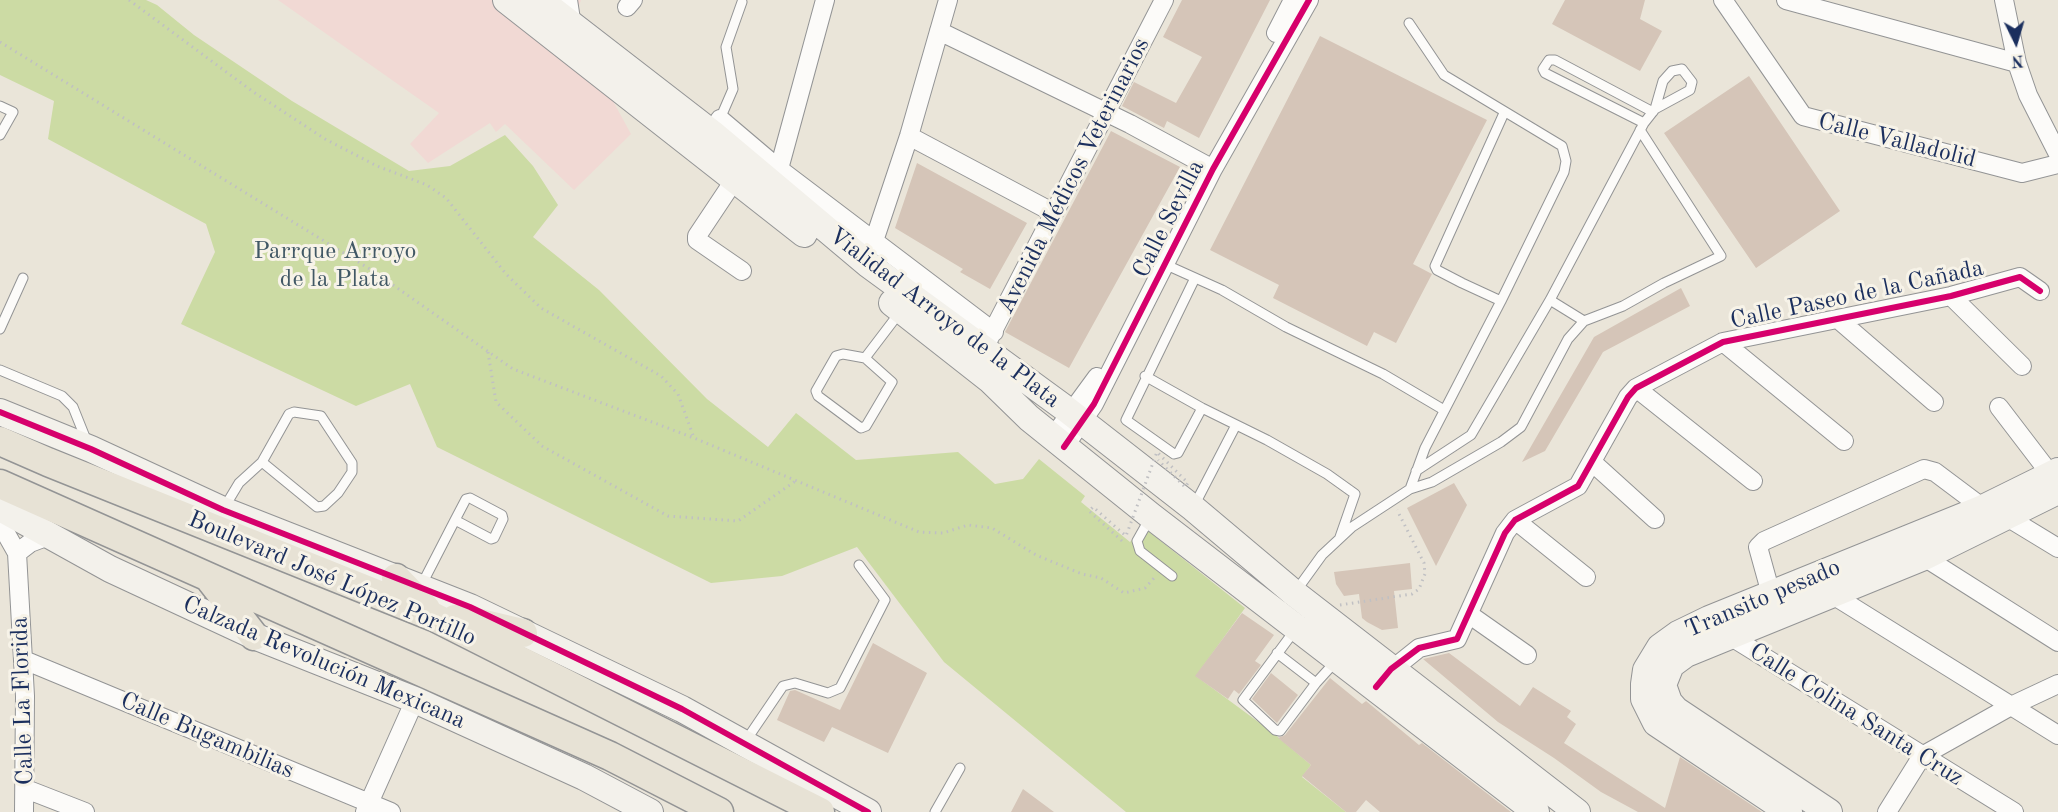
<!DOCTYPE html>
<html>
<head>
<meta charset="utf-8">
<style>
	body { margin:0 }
	#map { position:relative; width:2058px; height:812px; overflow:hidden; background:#eae5d9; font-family:"Old Standard TT",serif }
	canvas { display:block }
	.north { position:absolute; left:1986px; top:12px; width:60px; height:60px; -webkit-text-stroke:4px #f7f3e8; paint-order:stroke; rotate:175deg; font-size:16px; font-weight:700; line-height:24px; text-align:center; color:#1b2f5e }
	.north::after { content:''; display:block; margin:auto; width:21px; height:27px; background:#1b2f5e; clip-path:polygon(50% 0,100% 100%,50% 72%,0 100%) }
</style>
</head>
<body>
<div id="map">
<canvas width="2058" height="812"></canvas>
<div class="north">N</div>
</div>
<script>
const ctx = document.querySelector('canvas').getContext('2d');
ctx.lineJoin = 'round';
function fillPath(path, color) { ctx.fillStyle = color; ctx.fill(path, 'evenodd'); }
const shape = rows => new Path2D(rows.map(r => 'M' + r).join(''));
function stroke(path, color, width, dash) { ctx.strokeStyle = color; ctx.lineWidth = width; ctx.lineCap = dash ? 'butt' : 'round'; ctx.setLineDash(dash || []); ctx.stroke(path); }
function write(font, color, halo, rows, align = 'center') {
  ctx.font = font + ' "Old Standard TT",serif'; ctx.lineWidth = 6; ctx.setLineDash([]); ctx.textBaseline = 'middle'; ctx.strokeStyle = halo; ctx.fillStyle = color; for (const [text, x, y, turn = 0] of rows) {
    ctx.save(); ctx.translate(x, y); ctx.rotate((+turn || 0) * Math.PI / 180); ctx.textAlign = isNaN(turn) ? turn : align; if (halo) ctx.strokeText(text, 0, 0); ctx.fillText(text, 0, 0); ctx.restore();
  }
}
const built = shape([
	[278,0,581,0,572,26,631,134,574,190,505,124,496,132,490,123,428,163,410,144,439,113]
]);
const green = shape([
	[0,0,146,0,157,5,194,35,292,101,409,171,450,166,505,135,533,166,558,205,533,237,599,290,707,399,768,447,796,413,856,460,958,452,995,484,1023,479,1039,459,1085,496,1081,502,1130,542,1143,527,1245,608,1196,676,1272,732,1311,765,1302,777,1346,812,1126,812,944,662,857,547,782,576,711,583,437,447,410,384,356,406,181,324,215,252,206,224,48,139,54,101,0,75]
]);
const building = shape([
	[1182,0,1270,0,1199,138,1167,121,1164,128,1122,106,1134,82,1176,103,1202,57,1163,37],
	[1565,0,1645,0,1640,19,1662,31,1640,71,1552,24],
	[1320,36,1487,120,1413,264,1432,274,1396,343,1374,332,1367,346,1273,298,1279,285,1210,250],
	[1749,76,1840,211,1756,268,1664,133],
	[1111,131,1180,167,1069,368,1005,332],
	[917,163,1027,223,990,289,960,272,963,269,895,228],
	[1681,288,1690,306,1603,352,1545,451,1522,462,1594,337],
	[1454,483,1467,505,1436,566,1407,508],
	[1410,563,1412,589,1394,591,1398,628,1382,630,1367,622,1362,618,1359,594,1344,596,1336,584,1334,572],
	[1242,613,1274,635,1255,661,1261,665,1239,694,1234,690,1228,699,1195,676],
	[873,643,927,673,888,753,832,727,824,742,777,720,790,691,795,690,840,710],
	[1449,653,1520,706,1533,687,1571,711,1567,717,1576,724,1564,743,1665,808,1680,757,1762,812,1638,812,1601,792,1554,758,1498,722,1423,659],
	[1271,673,1298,695,1277,723,1252,699],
	[1330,678,1362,704,1366,701,1419,745,1422,743,1511,812,1380,812,1366,800,1356,812,1346,812,1302,776,1311,765,1278,738,1285,735],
	[1023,789,1054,812,1011,812]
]);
const path = shape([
	[129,0,252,91,325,139,377,166,427,185,446,198,506,274,541,308,661,376,678,394,694,438],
	[0,42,373,271,513,369,694,438,919,532,943,533,968,525,992,528,1036,555,1082,574,1101,578,1124,593,1145,588,1155,577],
	[488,352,496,402,542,446,668,516,738,521,797,480],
	[1340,605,1412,594,1419,589,1425,574,1424,563,1397,510]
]);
const lane = shape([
	[1409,23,1444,75,1562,146,1566,161,1564,172,1501,301,1425,448,1410,489],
	[0,106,13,112,0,135],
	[720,119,733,89,726,47,742,2],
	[1644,123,1545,73,1543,69,1549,60,1555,60,1653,112],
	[1162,263,1222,290,1286,327,1383,374,1444,410],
	[1195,278,1126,420,1174,454,1178,453,1202,408],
	[1550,300,1584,321],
	[1501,301,1462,283,1437,270,1435,266,1504,113],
	[0,329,23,278],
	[843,354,865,358,892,382,866,426,861,428,818,396,816,391,836,356,843,354],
	[865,358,900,312],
	[0,370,62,396,73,407,87,442],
	[1145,376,1202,408,1267,440,1327,474,1355,494,1340,537],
	[1416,471,1471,435,1550,300,1644,123,1655,109,1690,90,1692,82,1682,69,1672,71,1663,81,1655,109],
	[1194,506,1236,425],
	[224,508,239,483,262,462,289,414,294,412,321,416,352,463,352,472,338,493,324,506,317,507,262,462],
	[1150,518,1137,541,1140,551,1172,576],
	[421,586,455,520,466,499,470,498,502,515,503,519,494,538,491,539,455,520],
	[1296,591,1322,555,1352,527,1410,489,1432,482,1501,442,1521,427,1568,339,1584,321,1623,306,1664,283,1721,256,1640,130],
	[1295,630,1243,700,1275,730,1280,731,1316,683,1336,661],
	[1277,653,1316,683],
	[745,742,783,686,795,683,828,693,840,688,885,600,859,565],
	[935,812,960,768]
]);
const street = shape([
	[568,0,572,26,570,30],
	[1723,0,1803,116,2022,173,2058,164],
	[1786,0,2017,63],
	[2004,0,2017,63,2028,95,2058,154],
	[627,7,633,0],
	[939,31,1130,124,1213,169],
	[1276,33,1293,0],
	[712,133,720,119,779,169,994,332],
	[909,136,1054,213],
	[779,169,825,0],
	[735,179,697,236,697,240,742,271],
	[874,241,909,136,948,0],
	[1951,296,2022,366],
	[1839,320,1934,402],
	[1723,342,1844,441],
	[979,358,1164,0],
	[1636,388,1753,481],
	[1999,407,2051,475],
	[1053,437,1097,377],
	[1064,447,1094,404,1213,169,1309,0],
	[1592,462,1655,519],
	[1515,520,1586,577],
	[0,523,17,553,25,696,24,812],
	[17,553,30,543,51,535],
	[1924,557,2058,642],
	[1771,594,1758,547,1764,541,1924,469,1935,472,1983,508,2007,517,2058,548],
	[1833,595,2058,735],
	[1470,615,1527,655],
	[1730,636,2014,812],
	[24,660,391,812],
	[1384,676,1419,648,1457,639,1505,533,1515,520,1578,486,1628,397,1636,388,1723,342,1951,296,2020,277,2040,291],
	[26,789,85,812],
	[365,812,415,700],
	[1887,812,1922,756,2011,706,2058,684]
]);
const secondary = shape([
	[506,0,804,234],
	[540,0,712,133,869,265,1066,409,1193,508,1294,593,1577,812],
	[892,303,990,380,1029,418,1151,516,1536,812],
	[0,412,91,449,223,510,470,607,682,709,868,812],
	[0,508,110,569,254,636,415,700,584,777,650,812],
	[1789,812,1656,723,1644,699,1644,684,1646,670,1660,647,1678,634,1709,619,1983,508,2058,471],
	[1829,812,1676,710,1669,702,1663,685,1671,665,1686,654,1924,557,2058,491]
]);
const primary = shape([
	[0,441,48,462,434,617,820,812],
	[0,484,610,756,719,812],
	[209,578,254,636],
	[396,578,426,609],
	[455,619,464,619,523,633]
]);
const pathBridge = shape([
	[1122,541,1089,511,1093,507,1126,536,1157,452,1188,483,1185,487,1158,460]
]);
const cycleway = shape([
	[0,412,91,449,223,510,470,607,682,709,868,812],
	[1064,447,1094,404,1213,169,1309,0],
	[1376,687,1391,669,1419,648,1457,639,1505,533,1515,520,1578,486,1628,397,1636,388,1723,342,1951,296,2020,277,2040,291]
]);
const streetNames = [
	["Calle Valladolid",1897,141,14],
	["Avenida Médicos Veterinarios",1074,176,-63],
	["Calle Sevilla",1169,219,-63],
	["Calle Paseo de la Cañada",1857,295,-12],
	["Vialidad Arroyo de la Plata",944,318,37],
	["Boulevard José López Portillo",332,579,23],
	["Transito pesado",1763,599,-23],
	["Calzada Revolución Mexicana",324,663,23],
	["Calle La Florida",23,701,-92],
	["Calle Colina Santa Cruz",1856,715,32],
	["Calle Bugambilias",207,736,23]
];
const parkNames = [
	["Parrque Arroyo",335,252],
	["de la Plata",335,280]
];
fillPath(built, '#f1d9d4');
fillPath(green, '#ccdba4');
fillPath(building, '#d5c5b8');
stroke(lane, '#939495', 11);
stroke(street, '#939495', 20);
stroke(secondary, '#939495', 28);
stroke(primary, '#939495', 31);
stroke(path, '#c0c0c3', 3, [1.5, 4.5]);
stroke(lane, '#fcfbf9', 9);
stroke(street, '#fcfbf9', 18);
stroke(secondary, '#f3f1eb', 26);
stroke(primary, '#e7e2d5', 28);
stroke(pathBridge, '#c0c0c3', 3, [1.5, 4.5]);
stroke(cycleway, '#d6006c', 6);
write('24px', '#1b2f5e', '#f7f3e8', streetNames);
write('24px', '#415865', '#f7f3e8', parkNames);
</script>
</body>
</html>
